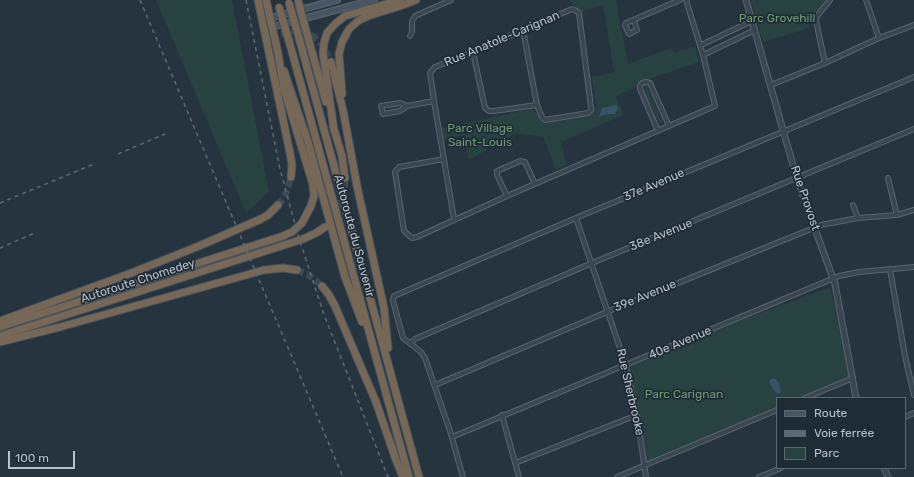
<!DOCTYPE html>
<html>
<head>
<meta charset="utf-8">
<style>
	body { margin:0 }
	#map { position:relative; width:914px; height:477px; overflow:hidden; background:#263440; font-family:Rubik,sans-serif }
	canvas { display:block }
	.legend { position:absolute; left:776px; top:397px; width:130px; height:72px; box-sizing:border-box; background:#1f2b35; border:1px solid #5c6771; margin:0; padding:5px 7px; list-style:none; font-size:12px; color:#b7c1cb }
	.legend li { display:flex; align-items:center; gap:8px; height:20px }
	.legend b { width:20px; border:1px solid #5c6771 }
	.scale { position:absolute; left:8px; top:451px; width:67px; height:18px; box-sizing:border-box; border:2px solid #b7c1cb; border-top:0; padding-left:5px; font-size:12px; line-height:14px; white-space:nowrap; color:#b7c1cb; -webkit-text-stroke:3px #1f2b35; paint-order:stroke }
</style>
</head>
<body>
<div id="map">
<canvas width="914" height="477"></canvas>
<ul class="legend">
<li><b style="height:5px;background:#485563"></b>Route</li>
<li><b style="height:5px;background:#5c6a77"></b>Voie ferrée</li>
<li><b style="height:11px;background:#284141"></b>Parc</li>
</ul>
<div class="scale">100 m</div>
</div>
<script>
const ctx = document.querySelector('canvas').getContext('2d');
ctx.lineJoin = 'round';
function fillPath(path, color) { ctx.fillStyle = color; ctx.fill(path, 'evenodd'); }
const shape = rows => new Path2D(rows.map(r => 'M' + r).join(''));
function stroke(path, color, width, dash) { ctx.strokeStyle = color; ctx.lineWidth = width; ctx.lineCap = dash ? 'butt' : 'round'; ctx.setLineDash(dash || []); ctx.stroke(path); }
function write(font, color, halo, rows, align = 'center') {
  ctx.font = font + ' Rubik,sans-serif'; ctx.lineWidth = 3.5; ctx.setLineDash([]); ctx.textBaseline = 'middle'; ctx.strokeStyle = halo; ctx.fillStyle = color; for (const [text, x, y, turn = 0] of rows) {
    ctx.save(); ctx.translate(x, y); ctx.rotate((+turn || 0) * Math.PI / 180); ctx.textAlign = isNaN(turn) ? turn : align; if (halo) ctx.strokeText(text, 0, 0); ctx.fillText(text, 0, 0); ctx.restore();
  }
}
const green = shape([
	[156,0,232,0,269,192,246,213],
	[570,0,616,0,628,64,671,48,675,53,695,46,699,62,649,79,639,83,636,87,616,96,623,115,561,142,567,165,556,170,543,137,516,133,469,160,464,135,443,140,442,128,532,109,536,112,541,120,547,122,586,116,594,110,596,104,592,77,614,72,603,5,581,12,578,8,572,4],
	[751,0,826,0,810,19,808,23,809,28,763,42],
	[647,86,663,122,660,124,643,90],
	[830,287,852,377,804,398,777,398,777,409,644,466,627,363]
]);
const water = shape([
	[615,105,618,107,615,114,607,114,599,117,602,108],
	[773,378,776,379,779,383,781,391,779,394,774,391,770,384,769,381]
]);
const motorwayTunnel = shape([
	[281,34,291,31,299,31,313,36,322,45,331,62],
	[278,205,285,196,291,177],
	[327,225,333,218,340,204,344,194,345,178],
	[297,270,309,275,322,286]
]);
const minor = shape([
	[866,0,879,38],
	[634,20,637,30,629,34,625,25,626,23,680,0],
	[410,36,412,32,412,21,415,16,451,0],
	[701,45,752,21],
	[473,52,485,108,489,111,494,111,537,105],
	[703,55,755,30],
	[825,63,816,21,817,16,830,0],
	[771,85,825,63,879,38,914,25],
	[407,106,400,111,383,114,381,106,400,103,407,106,434,101],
	[658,131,640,89,640,86,642,83,646,82,650,83,669,126],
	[444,159,399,167,395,172,404,231,412,238,417,237,507,196,715,106,703,55,686,0],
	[888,178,897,215],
	[507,196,497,175,497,171,520,161,525,162,535,184],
	[853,205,858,218],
	[576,218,626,366,637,415,646,477],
	[454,219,434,101,430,73,435,67,473,52,523,30,572,9,575,10,579,13,591,107,591,110,588,113,545,120,542,117,537,105,523,30],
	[890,269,905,356,914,395],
	[410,344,415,339,585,266,914,129],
	[435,385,614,309,821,225,858,218,897,215,914,210],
	[805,398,853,378],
	[502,415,519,477],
	[905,417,914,413],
	[452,437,839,276,859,272,914,267],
	[515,463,637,415],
	[463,477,450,431,425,358,421,352,403,338,393,301,394,296,576,218,914,77],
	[617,477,777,410],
	[759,477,781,468]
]);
const tertiary = shape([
	[746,0,797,179,835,284,856,398],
	[884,468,888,477]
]);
const secondary = shape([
	[270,18,337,0],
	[272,27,374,0]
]);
const motorway = shape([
	[258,0,290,153,292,165,291,177],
	[307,34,326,102],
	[299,38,419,477],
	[289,41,409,477],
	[331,62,343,110,357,186,384,308,388,348],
	[284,71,308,142,345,277,362,322],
	[342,94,339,54,342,42,349,29,358,21,368,16,400,6,416,0],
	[333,126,342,156,345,178],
	[334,130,323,53,324,43,327,33,335,24,345,16,400,0],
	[322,286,329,295,335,306,376,402,396,460,403,477],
	[0,321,134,272,199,246,261,219,268,215,278,205],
	[0,327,283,236,292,232,302,223,311,206,314,196,313,185,284,89,278,53,266,0],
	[0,336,303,239,316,233,325,227],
	[0,342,60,327,264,270,283,268,297,270]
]);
const rail = shape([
	[140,0,343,477],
	[246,0,280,169,298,235,323,312,388,477],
	[118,154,165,134],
	[0,203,94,164],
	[0,248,37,232]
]);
const motorwayBridge = shape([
	[298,0,307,34],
	[289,3,299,38],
	[279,7,289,41]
]);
const parkNames = [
	["Parc Grovehill",777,19],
	["Parc Village",480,129],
	["Saint-Louis",480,143],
	["Parc Carignan",684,395]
];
const streetNames = [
	["Rue Anatole-Carignan",502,39,-23],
	["37e Avenue",654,185,-23],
	["Rue Provost",805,198,71],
	["38e Avenue",661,235,-22],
	["Autoroute du Souvenir",354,236,75],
	["Autoroute Chomedey",138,281,-18],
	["39e Avenue",645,296,-22],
	["40e Avenue",680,343,-23],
	["Rue Sherbrooke",630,392,77]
];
fillPath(green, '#284141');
fillPath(water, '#3a5267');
stroke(motorwayTunnel, '#3c4955', 7, [7, 3.5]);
stroke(minor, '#58646e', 6);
stroke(tertiary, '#58646e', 7);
stroke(secondary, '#58646e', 8);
stroke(motorway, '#45515b', 9);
stroke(minor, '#3a4650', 4);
stroke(tertiary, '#3a4650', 5);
stroke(secondary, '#485563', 5.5);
stroke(motorway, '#766757', 7);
stroke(rail, '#5c6a77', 1.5, [4, 4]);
stroke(motorwayBridge, '#45515b', 9, []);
stroke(motorwayBridge, '#766757', 7);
write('12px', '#6e9b74', '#1f2b35', parkNames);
write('12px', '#b7c1cb', '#1f2b35', streetNames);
</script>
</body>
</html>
